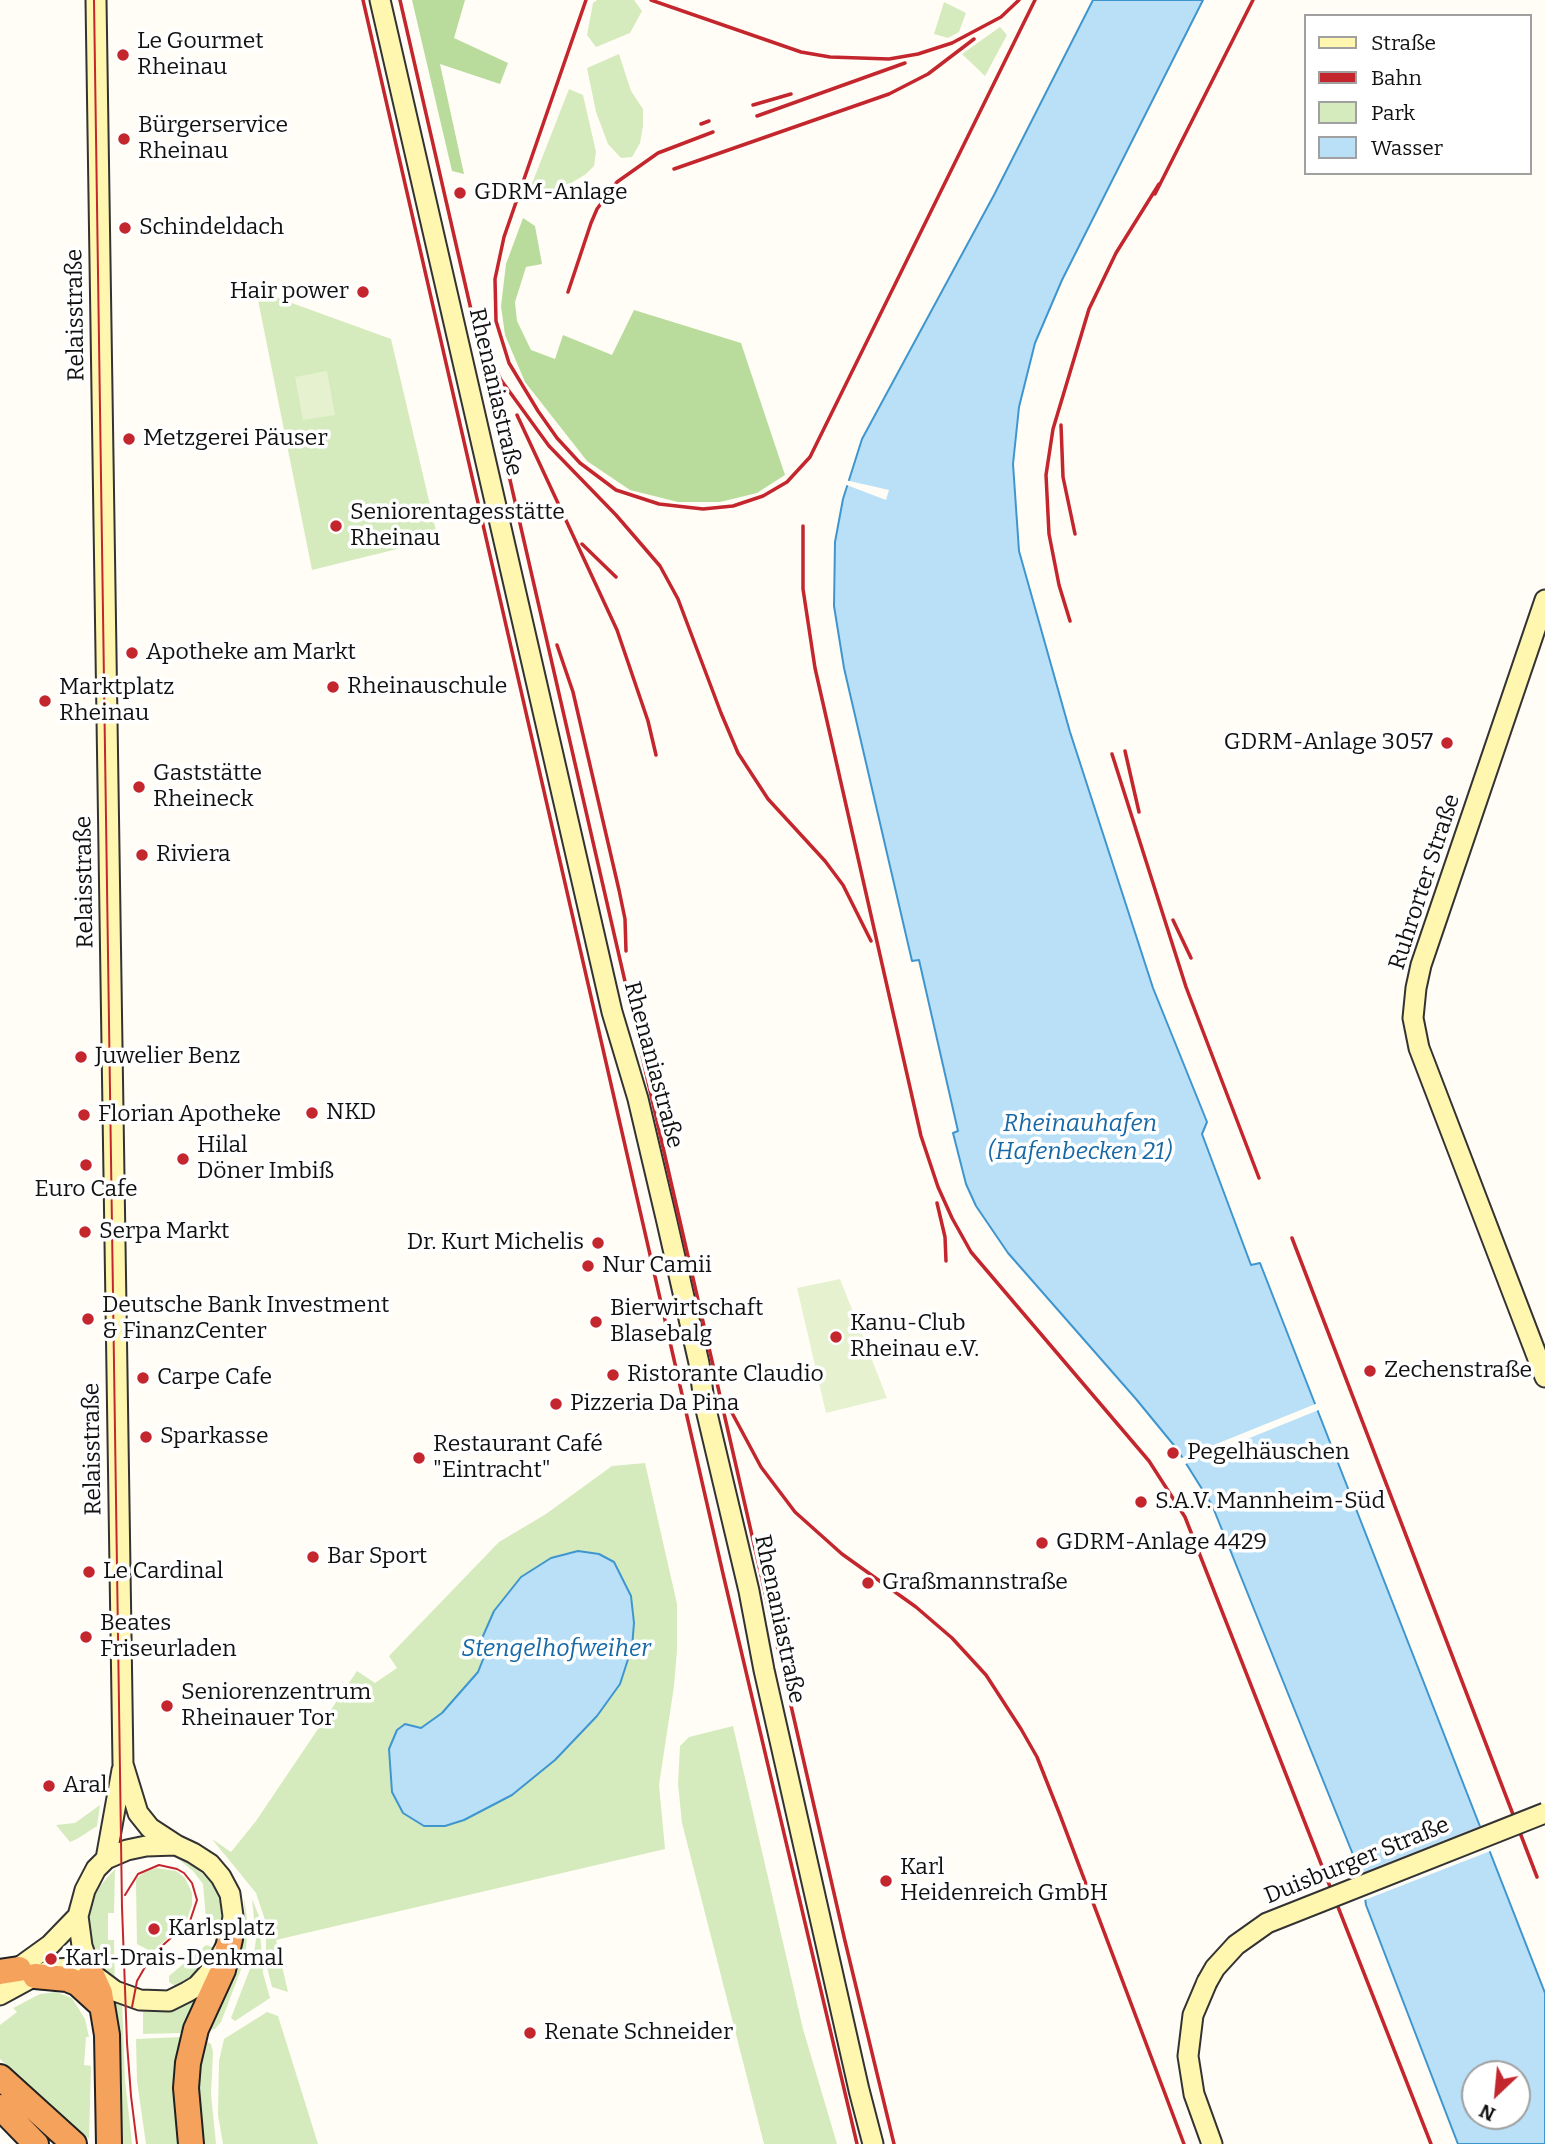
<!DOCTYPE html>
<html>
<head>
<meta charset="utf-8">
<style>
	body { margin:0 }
	#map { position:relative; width:1545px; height:2144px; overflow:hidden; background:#fffdf5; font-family:Bitter,serif }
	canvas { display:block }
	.legend { position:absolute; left:1304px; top:14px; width:228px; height:161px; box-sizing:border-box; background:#fff; border:2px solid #a0a0a0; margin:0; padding:9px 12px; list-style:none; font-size:21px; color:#111 }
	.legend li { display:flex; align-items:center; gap:14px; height:35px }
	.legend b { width:35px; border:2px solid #a0a0a0 }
	.north { position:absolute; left:1461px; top:2060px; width:70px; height:70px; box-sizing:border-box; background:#fff; border:2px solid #a0a0a0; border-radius:50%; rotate:206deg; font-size:19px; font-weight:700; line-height:28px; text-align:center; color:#111 }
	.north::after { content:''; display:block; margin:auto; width:24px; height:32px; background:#c4262e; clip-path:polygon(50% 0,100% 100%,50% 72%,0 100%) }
</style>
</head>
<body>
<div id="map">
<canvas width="1545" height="2144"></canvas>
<ul class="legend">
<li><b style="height:9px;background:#fff6b0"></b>Straße</li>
<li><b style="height:9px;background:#c4262e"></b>Bahn</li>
<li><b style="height:19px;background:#d5ebbd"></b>Park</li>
<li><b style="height:19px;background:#b9e0f7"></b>Wasser</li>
</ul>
<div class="north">N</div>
</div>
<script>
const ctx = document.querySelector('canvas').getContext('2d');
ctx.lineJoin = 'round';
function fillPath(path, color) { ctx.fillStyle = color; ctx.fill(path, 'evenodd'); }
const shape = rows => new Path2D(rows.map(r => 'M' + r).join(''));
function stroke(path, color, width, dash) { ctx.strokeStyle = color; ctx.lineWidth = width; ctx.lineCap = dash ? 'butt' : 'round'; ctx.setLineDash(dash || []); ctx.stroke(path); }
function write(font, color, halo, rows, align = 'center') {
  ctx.font = font + ' Bitter,serif'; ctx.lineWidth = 7; ctx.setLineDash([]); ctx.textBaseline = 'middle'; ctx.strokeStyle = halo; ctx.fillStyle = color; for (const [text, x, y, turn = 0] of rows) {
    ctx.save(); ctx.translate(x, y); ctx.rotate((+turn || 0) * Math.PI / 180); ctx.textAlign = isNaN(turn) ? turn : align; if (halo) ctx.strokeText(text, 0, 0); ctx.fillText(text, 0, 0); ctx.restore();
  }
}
const green = shape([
	[597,0,634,0,642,11,630,33,596,47,587,35,593,3],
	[944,2,966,13,959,32,948,38,934,34],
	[1000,27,1007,35,985,76,962,54],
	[619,54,631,91,643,109,643,126,640,143,632,157,621,158,608,144,596,112,587,68],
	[569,89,583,95,596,152,594,166,586,174,555,193,544,196,536,194,531,186],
	[256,290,391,339,438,539,312,570],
	[645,1463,677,1604,677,1650,674,1686,659,1785,665,1849,276,1940,288,1992,272,1987,266,1963,266,1923,256,1893,212,1839,231,1852,256,1821,357,1671,375,1683,397,1668,389,1656,499,1542,546,1514,612,1466],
	[634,1623,632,1647,620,1684,597,1716,555,1760,512,1795,405,1724,421,1728,442,1713,478,1671,484,1657,483,1636],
	[733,1726,803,2029,837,2144,764,2144,682,1823,678,1784,680,1746,689,1737],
	[100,1805,97,1826,77,1839,70,1842,56,1825,75,1823],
	[177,1858,195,1867,211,1882,223,1902,225,1926,206,1919,203,1884,193,1871],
	[157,1868,176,1871,185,1878,192,1893,192,1905,186,1922,152,1952,137,1944,136,1884,136,1879,145,1872],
	[115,1869,114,1913,108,1913,108,1940,114,1940,115,1987,103,1973,92,1946,88,1925,91,1905,99,1887],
	[244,1898,248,1925,245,1959,221,2022,215,2029,204,2031,241,1947,245,1923],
	[252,1899,259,1916,263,1973,270,1998,235,2021,231,2018,253,1961,256,1939],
	[206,1945,212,1947,215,1954,213,1961,181,1987,175,1986,169,1982,169,1976],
	[56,1992,72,1998,85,2019,89,2037,86,2037,84,2065,91,2066,89,2139,0,2059,0,2025,17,2012,13,2008,40,1994],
	[108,1992,122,2000,125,2080,132,2144,119,2144],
	[195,1996,198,1997,181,2033,143,2034,143,2006],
	[267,2012,278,2016,318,2144,223,2144,218,2115,219,2061,224,2039],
	[181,2037,177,2056,182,2144,146,2144,137,2081,136,2039],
	[206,2041,211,2044,213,2052,211,2094,216,2144,200,2144,195,2125,201,2044]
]);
const forest = shape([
	[412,0,465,0,454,38,508,63,500,84,440,64,464,174,452,171],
	[523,218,535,226,542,264,526,267,515,302,517,321,531,350,555,359,563,335,612,355,634,310,741,343,785,475,757,493,720,502,678,502,630,490,587,461,525,382,505,335,501,306,506,264]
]);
const pitch = shape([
	[327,371,335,415,303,420,295,377],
	[840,1279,887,1398,826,1413,797,1288]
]);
const water = shape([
	[1093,0,1203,0,1062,280,1035,343,1019,407,1013,464,1019,551,1070,732,1153,988,1207,1122,1202,1134,1251,1265,1260,1263,1545,1993,1545,2144,1458,2144,1366,1905,1362,1877,1212,1505,1177,1449,1136,1399,1008,1253,976,1206,966,1184,953,1133,958,1131,919,960,912,961,844,668,834,606,835,542,843,499,862,439,994,195,1093,0],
	[1475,2074,1517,2074,1517,2116,1475,2116,1475,2074],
	[578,1551,599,1554,614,1562,631,1596,634,1623,632,1647,620,1684,597,1716,555,1760,512,1795,464,1820,445,1826,424,1826,403,1813,392,1792,389,1749,397,1730,405,1724,421,1728,442,1713,478,1672,484,1657,483,1636,494,1611,521,1577,551,1558,578,1551]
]);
const pier = shape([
	[845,480,889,490,886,500,844,484],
	[1318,1403,1321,1409,1183,1465,1179,1459],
	[1483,1825,1493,1850,1362,1901,1357,1875]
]);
const secondary = shape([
	[96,0,123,1764,138,1813,150,1828,176,1845],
	[380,0,612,1012,638,1099,667,1222,699,1363,704,1401,749,1591,764,1670,859,2090,873,2144],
	[1545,600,1421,965,1416,988,1413,1018,1419,1048,1545,1377],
	[106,1859,122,1770],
	[7,1976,50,1945,78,1916],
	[1207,1982,1193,2015,1188,2056,1194,2094,1212,2144],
	[0,1995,35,1976,53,1969,76,1968,91,1973,115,1991,140,2000,169,2001,187,1992,197,1986,215,1966,230,1939,233,1916,230,1894,221,1877,210,1864,193,1853,176,1845,146,1846,127,1850,106,1859,96,1869,85,1890,78,1916,82,1946,91,1973]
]);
const highway = shape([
	[0,1972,19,1969],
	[91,1973,100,1993,107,2035,109,2144],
	[35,1976,67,1979,77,1983,100,2004],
	[0,2077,74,2144],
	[0,2107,36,2144],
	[191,2144,186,2088,188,2063,196,2029,223,1970,230,1939]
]);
const tram = shape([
	[94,0,122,1907,127,2043,131,2096,137,2144],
	[125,1895,138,1874,159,1865,177,1869,184,1873,192,1883,197,1900,190,1921,163,1945,145,1967,137,1981,132,2007]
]);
const rail = shape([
	[363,0,724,1578,857,2144],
	[400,0,845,1941,894,2144],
	[586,0,504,237,495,279,496,321,509,363,538,411,557,438,580,463,616,490,659,504,703,509,733,506,763,496,787,482,810,457,1035,0],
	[651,0,801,52,830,57,889,59,918,54,952,43,1001,17,1019,0],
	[753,105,791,94],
	[757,116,905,63],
	[701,124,709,121],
	[674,169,889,94,928,74,974,39],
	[1155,194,1253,0],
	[568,292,591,223,597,209,617,182,658,153,713,132],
	[486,349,501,380,549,446,616,515,660,566,678,599,721,713,738,753,768,799,825,861,843,885,871,941],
	[517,415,617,630,648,721,656,755],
	[1061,425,1063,477,1075,534],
	[803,526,803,589,815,668,921,1136,938,1187,952,1218,971,1252,1149,1461,1185,1517,1431,2144],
	[582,544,616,577],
	[1070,621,1059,585,1049,534,1046,475,1053,429,1089,309,1116,253,1159,184],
	[557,645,573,692,619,890,625,919,626,951],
	[1125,751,1139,812],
	[1112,754,1186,987,1259,1178],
	[1173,920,1191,958],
	[937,1203,945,1237,946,1261],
	[1292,1238,1537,1877],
	[731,1411,761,1467,795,1512,842,1554,916,1607,952,1638,986,1675,1021,1729,1037,1757,1060,1815,1184,2144]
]);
const secondaryBridge = shape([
	[1207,1982,1215,1968,1236,1945,1267,1923,1545,1813]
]);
const markers = [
	[123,55,7,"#c4262e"],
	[124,139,7,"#c4262e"],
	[460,193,7,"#c4262e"],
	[125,228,7,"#c4262e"],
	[363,292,7,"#c4262e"],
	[129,439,7,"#c4262e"],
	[336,526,7,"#c4262e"],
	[132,653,7,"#c4262e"],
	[333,687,7,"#c4262e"],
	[45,701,7,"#c4262e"],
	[1447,743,7,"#c4262e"],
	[139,787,7,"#c4262e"],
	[142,855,7,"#c4262e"],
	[81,1057,7,"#c4262e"],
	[312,1113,7,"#c4262e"],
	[84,1115,7,"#c4262e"],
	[183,1159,7,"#c4262e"],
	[86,1165,7,"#c4262e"],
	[85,1232,7,"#c4262e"],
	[598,1243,7,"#c4262e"],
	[588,1266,7,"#c4262e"],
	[88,1319,7,"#c4262e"],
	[596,1322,7,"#c4262e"],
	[836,1337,7,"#c4262e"],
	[1370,1371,7,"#c4262e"],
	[613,1375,7,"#c4262e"],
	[143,1378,7,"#c4262e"],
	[556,1404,7,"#c4262e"],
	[146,1437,7,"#c4262e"],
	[1173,1453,7,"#c4262e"],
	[419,1458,7,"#c4262e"],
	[1141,1502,7,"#c4262e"],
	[1042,1543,7,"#c4262e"],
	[313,1557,7,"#c4262e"],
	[89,1572,7,"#c4262e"],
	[868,1583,7,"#c4262e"],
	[86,1637,7,"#c4262e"],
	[167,1706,7,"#c4262e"],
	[49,1786,7,"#c4262e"],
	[886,1881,7,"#c4262e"],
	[154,1929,7,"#c4262e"],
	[51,1959,7,"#c4262e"],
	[530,2033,7,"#c4262e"]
];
const poiNames = [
	["Le Gourmet",137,42],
	["Rheinau",137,68],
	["Bürgerservice",138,126],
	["Rheinau",138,152],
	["GDRM-Anlage",474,193],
	["Schindeldach",139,228],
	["Hair power",349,292,"right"],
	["Metzgerei Päuser",143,439],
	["Seniorentagesstätte",350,513],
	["Rheinau",350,539],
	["Apotheke am Markt",146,653],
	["Rheinauschule",347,687],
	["Marktplatz",59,688],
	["Rheinau",59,714],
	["GDRM-Anlage 3057",1433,743,"right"],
	["Gaststätte",153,774],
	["Rheineck",153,800],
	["Riviera",156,855],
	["Juwelier Benz",95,1057],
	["NKD",326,1113],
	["Florian Apotheke",98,1115],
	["Hilal",197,1146],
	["Döner Imbiß",197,1172],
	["Euro Cafe",86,1190,"center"],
	["Serpa Markt",99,1232],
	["Dr. Kurt Michelis",584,1243,"right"],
	["Nur Camii",602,1266],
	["Deutsche Bank Investment",102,1306],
	["& FinanzCenter",102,1332],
	["Bierwirtschaft",610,1309],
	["Blasebalg",610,1335],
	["Kanu-Club",850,1324],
	["Rheinau e.V.",850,1350],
	["Zechenstraße",1384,1371],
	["Ristorante Claudio",627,1375],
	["Carpe Cafe",157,1378],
	["Pizzeria Da Pina",570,1404],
	["Sparkasse",160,1437],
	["Restaurant Café",433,1445],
	["\"Eintracht\"",433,1471],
	["Pegelhäuschen",1187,1453],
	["S.A.V. Mannheim-Süd",1155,1502],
	["GDRM-Anlage 4429",1056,1543],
	["Bar Sport",327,1557],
	["Le Cardinal",103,1572],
	["Graßmannstraße",882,1583],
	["Beates",100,1624],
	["Friseurladen",100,1650],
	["Seniorenzentrum",181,1693],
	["Rheinauer Tor",181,1719],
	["Aral",63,1786],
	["Karl",900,1868],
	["Heidenreich GmbH",900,1894],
	["Karlsplatz",168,1929],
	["Karl-Drais-Denkmal",65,1959],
	["Renate Schneider",544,2033]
];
const streetNames = [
	["Relaisstraße",76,315,-91],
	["Rhenaniastraße",495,392,77],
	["Relaisstraße",85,882,-91],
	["Ruhrorter Straße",1425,882,-72],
	["Rhenaniastraße",653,1065,75],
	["Relaisstraße",93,1449,-91],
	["Rhenaniastraße",779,1619,78],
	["Duisburger Straße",1357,1861,-22]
];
const waterNames = [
	["Rheinauhafen",1080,1124],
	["(Hafenbecken 21)",1080,1152],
	["Stengelhofweiher",556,1649]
];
fillPath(green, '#d5ebbd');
fillPath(forest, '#b9dc9c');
fillPath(pitch, '#e6f2cf');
fillPath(water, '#b9e0f7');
stroke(water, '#3f96cf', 2);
fillPath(pier, '#fffdf5');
stroke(secondary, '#333', 23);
stroke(highway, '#222', 28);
stroke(secondary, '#fff6b0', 19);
stroke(highway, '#f5a25d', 24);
stroke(tram, '#c4262e', 2);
stroke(rail, '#c4262e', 3.5);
stroke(secondaryBridge, '#333', 23, []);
stroke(secondaryBridge, '#fff6b0', 19);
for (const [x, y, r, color] of markers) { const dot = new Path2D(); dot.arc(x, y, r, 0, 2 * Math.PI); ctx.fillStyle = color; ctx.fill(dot); stroke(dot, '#fff', 2.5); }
write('23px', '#111', '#fff', poiNames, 'left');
write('23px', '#111', '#fff', streetNames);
write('italic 24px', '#1768a6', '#fff', waterNames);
</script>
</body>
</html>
